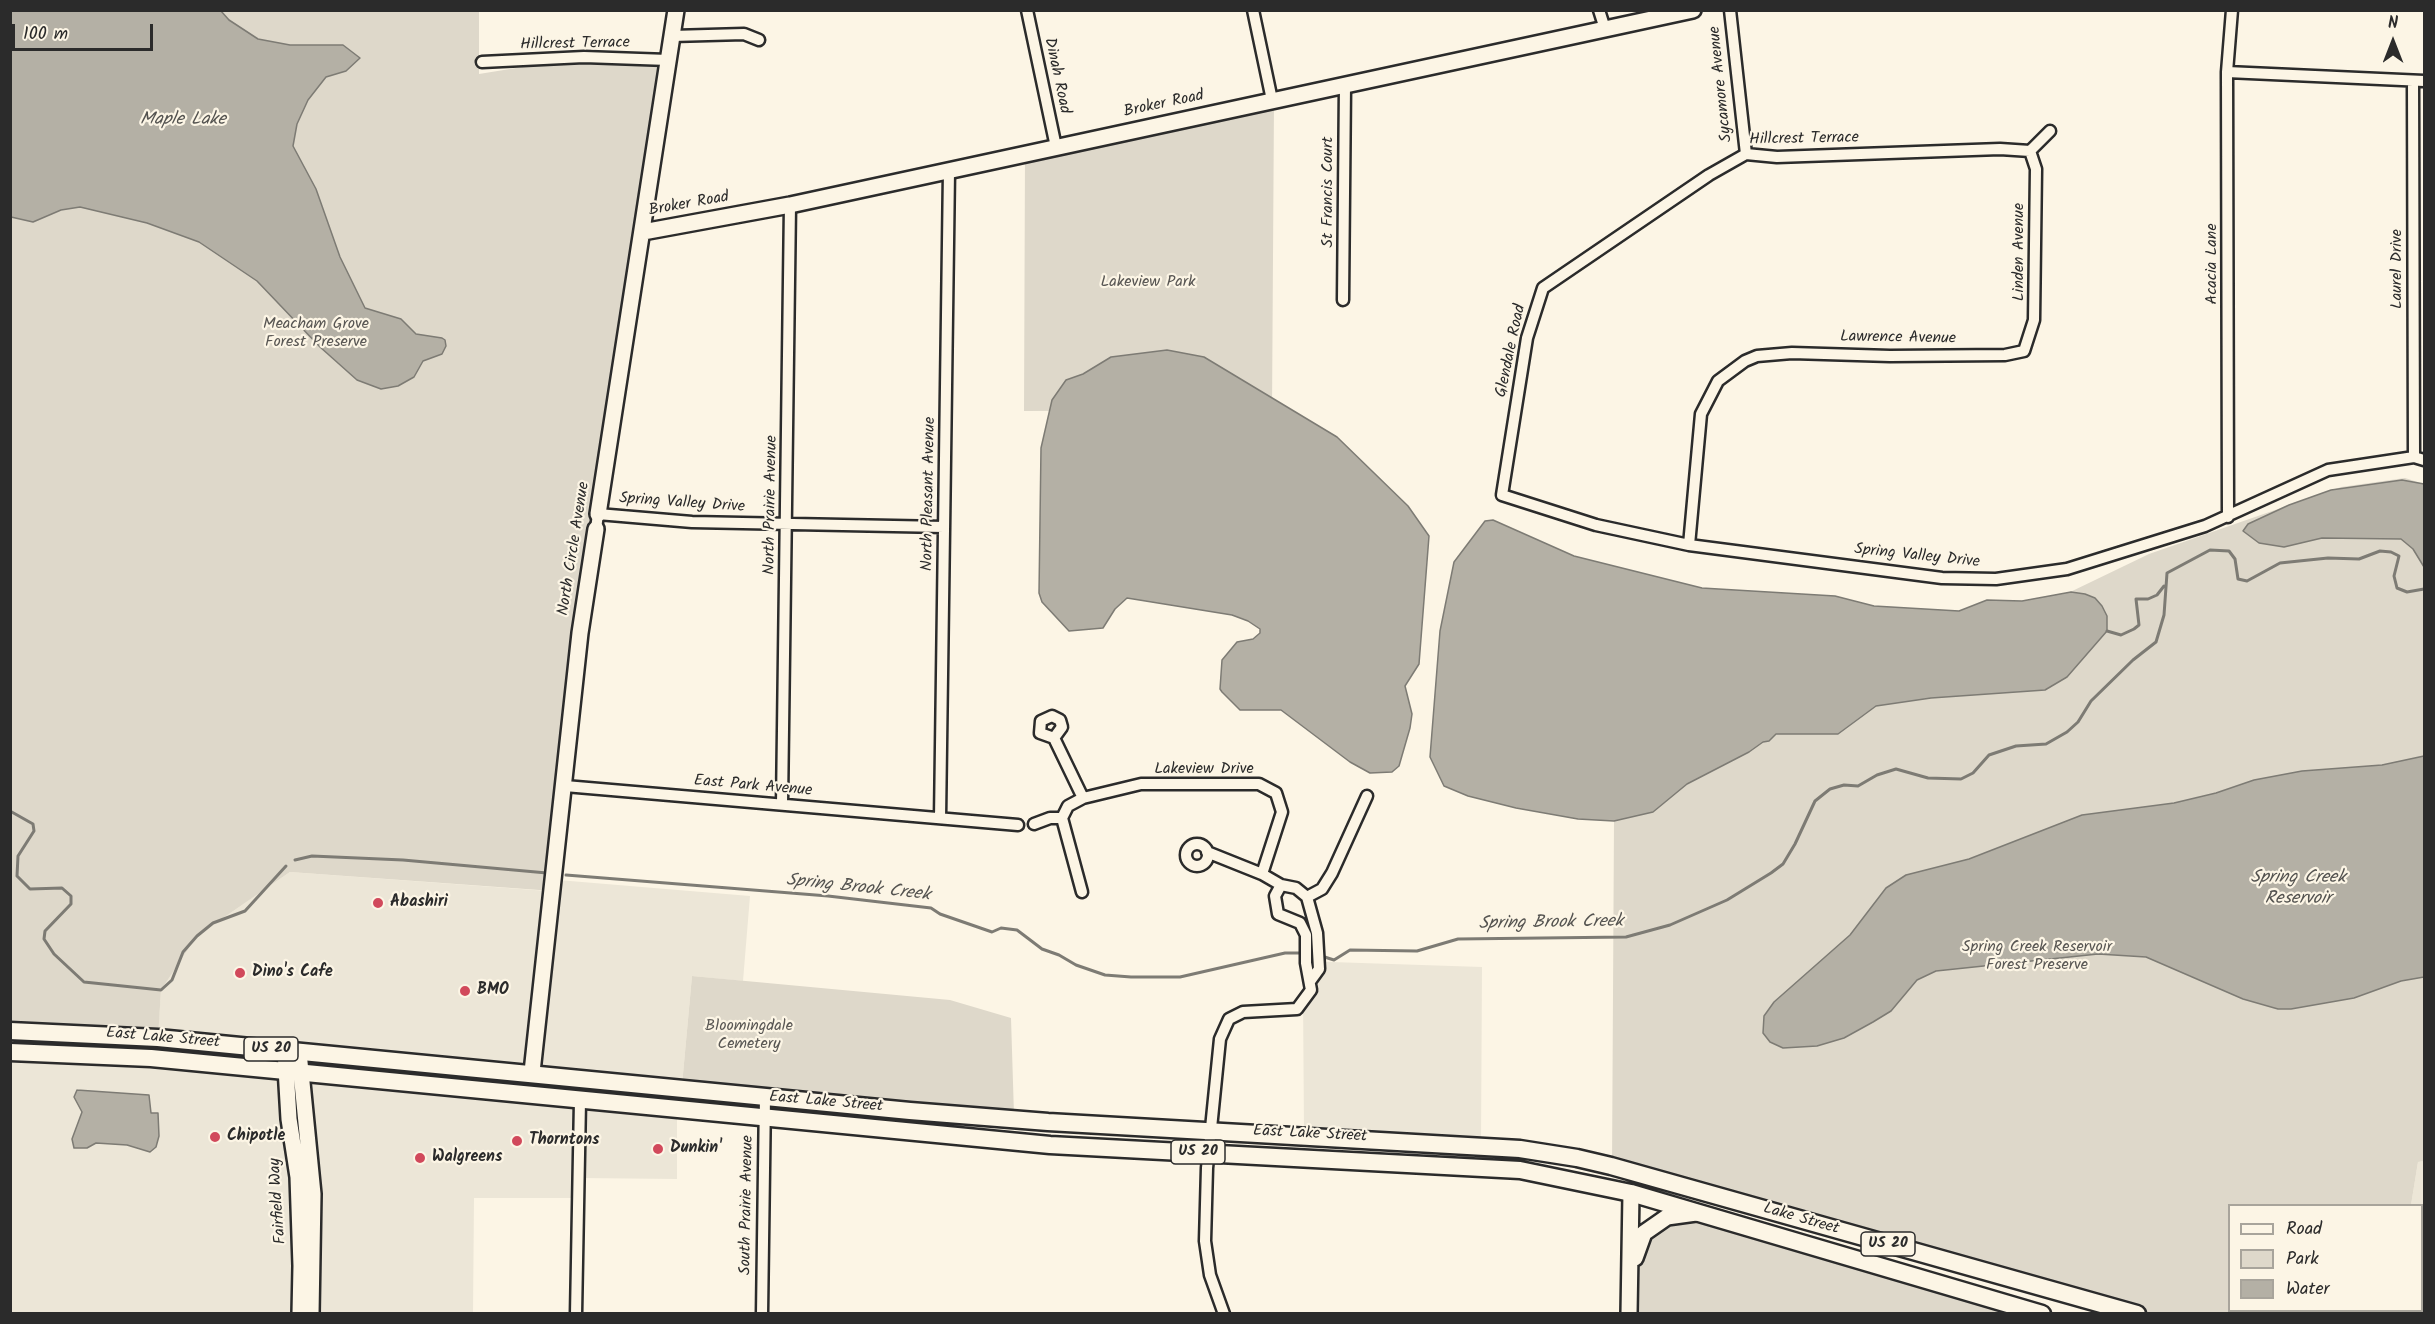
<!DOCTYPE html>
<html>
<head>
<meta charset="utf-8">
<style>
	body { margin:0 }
	#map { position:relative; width:2435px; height:1324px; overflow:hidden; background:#fcf5e5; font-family:Kalam,sans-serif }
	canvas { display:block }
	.frame { position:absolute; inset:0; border:12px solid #2b2b2b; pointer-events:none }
	.legend { position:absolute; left:2228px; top:1204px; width:195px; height:108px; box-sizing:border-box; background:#fcf5e5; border:2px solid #a8a49b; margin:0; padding:8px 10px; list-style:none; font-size:18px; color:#2b2b2b }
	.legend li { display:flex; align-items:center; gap:12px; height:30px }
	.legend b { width:30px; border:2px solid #a8a49b }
	.north { position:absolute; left:2363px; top:12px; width:60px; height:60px; -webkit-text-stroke:4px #fcf5e5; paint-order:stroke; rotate:0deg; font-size:16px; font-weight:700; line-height:24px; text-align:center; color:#2b2b2b }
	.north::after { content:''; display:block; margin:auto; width:21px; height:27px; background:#2b2b2b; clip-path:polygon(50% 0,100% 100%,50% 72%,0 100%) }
	.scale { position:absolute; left:12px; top:24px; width:141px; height:27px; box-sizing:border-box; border:3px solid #2b2b2b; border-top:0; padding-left:8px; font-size:18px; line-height:21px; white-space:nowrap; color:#2b2b2b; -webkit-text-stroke:4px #fcf5e5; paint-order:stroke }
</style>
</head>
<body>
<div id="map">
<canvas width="2435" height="1324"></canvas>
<div class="frame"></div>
<ul class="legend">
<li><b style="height:8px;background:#fcf5e5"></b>Road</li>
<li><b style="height:16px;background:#ded8ca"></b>Park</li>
<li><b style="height:16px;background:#b4b0a5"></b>Water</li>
</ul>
<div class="north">N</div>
<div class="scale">100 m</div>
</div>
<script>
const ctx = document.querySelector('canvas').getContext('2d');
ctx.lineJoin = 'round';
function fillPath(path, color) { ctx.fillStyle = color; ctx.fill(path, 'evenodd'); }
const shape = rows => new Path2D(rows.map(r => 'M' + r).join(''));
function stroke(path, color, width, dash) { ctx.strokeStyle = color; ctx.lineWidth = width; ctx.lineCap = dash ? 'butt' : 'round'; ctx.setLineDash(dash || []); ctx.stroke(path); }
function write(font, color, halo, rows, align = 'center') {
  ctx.font = font + ' Kalam,sans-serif'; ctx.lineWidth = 4.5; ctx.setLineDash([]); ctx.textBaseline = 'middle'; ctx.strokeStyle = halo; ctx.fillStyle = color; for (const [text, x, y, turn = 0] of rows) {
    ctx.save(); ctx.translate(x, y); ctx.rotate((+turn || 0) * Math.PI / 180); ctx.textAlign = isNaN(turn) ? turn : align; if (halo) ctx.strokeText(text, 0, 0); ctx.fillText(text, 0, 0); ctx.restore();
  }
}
const built = shape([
	[290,872,548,891,527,1066,158,1033,161,990,197,936],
	[558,880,750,896,743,981,692,976,682,1085,536,1069],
	[1301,961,1482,967,1481,1142,1304,1131,1303,995,1308,982],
	[11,1054,283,1073,294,1174,297,1313,11,1314],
	[306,1076,677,1112,677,1179,580,1178,579,1198,474,1198,473,1313,314,1313],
	[2424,1161,2424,1313,2395,1314,2395,1311,2422,1310,2422,1206,2411,1205,2418,1162]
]);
const green = shape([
	[10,11,479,11,479,74,584,57,668,60,580,633,553,891,290,872,197,936,161,990,158,1038,11,1028],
	[1274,103,1272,410,1024,411,1025,157],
	[2405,478,2424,484,2424,1161,2418,1162,2411,1205,2230,1206,2230,1310,2395,1311,2395,1313,2141,1313,1612,1166,1614,821,1701,770,2149,554,2341,487],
	[692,976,950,1000,1011,1018,1014,1115,682,1085],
	[1696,1217,2036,1314,1634,1314,1636,1275,1646,1240,1671,1221]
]);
const water = shape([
	[11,10,221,11,229,20,258,39,290,45,343,45,360,58,346,71,326,77,308,100,297,124,293,146,316,189,340,257,365,308,401,319,416,334,442,338,445,340,446,346,442,354,423,361,414,377,398,386,381,389,357,380,320,347,257,281,199,242,147,223,80,207,61,210,33,222,11,217,11,10],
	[1167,350,1204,357,1337,437,1408,506,1429,536,1419,664,1405,686,1412,714,1410,728,1399,766,1392,772,1370,773,1350,762,1281,710,1240,710,1222,692,1220,689,1222,660,1237,642,1253,639,1260,633,1260,629,1248,621,1232,615,1127,598,1115,609,1103,628,1069,631,1042,602,1039,593,1041,448,1052,400,1066,380,1083,374,1111,357,1167,350],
	[2402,480,2424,484,2424,567,2413,549,2401,539,2322,538,2284,547,2259,543,2243,531,2248,524,2289,505,2331,490,2402,480],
	[1493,520,1574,556,1702,588,1835,596,1874,606,1959,611,1987,600,2022,601,2071,592,2085,594,2095,598,2102,606,2107,616,2107,631,2067,677,2045,690,1931,698,1876,706,1838,734,1776,734,1769,741,1763,742,1749,752,1687,784,1653,812,1614,821,1578,819,1516,808,1468,796,1444,786,1430,757,1440,631,1454,562,1485,521,1493,520],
	[2424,756,2424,977,2401,981,2354,998,2291,1009,2278,1009,2243,999,2146,957,2098,954,1936,971,1917,980,1891,1011,1873,1022,1844,1038,1817,1046,1783,1048,1770,1042,1763,1033,1764,1016,1774,1002,1850,935,1886,888,1906,875,1969,859,2082,815,2174,803,2216,793,2254,780,2302,771,2382,765,2424,756],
	[77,1090,149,1095,151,1113,158,1113,159,1136,156,1147,150,1152,127,1145,96,1143,87,1148,74,1148,72,1139,82,1112,74,1097,77,1090]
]);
const stream = shape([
	[2107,631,2121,635,2134,629,2139,625,2136,599,2148,599,2157,595,2164,586],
	[10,811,33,824,34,831,18,856,17,876,30,889,62,888,71,896,71,904,45,931,44,939,54,954,84,982,161,990,172,980,183,952,197,936,213,923,245,911,286,866],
	[295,860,312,856,403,860,547,873],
	[566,875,828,896,931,908,940,914,992,932,1001,928,1017,930,1042,949,1059,955,1076,965,1105,975,1131,977,1180,977,1285,953,1312,953,1334,960,1350,950,1417,951,1458,939,1626,937,1670,925,1727,900,1771,873,1783,864,1795,844,1815,801,1830,789,1844,785,1858,786,1877,775,1896,769,1928,778,1961,779,1973,773,1989,755,2016,746,2046,744,2067,732,2078,722,2091,701,2133,660,2156,642,2164,615,2167,573,2210,550,2229,551,2235,559,2238,579,2247,581,2280,563,2328,558,2359,559,2380,551,2391,552,2399,556,2394,576,2397,588,2407,592,2424,589]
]);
const street = shape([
	[1027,10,1056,147],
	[1253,10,1272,100],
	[1599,10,1605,29],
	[1730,10,1746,154],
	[672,36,744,34,759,40],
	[482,62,584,57,668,60],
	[2227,72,2424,81],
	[2413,81,2414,457],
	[2030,151,2000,149,1777,157,1746,154,1709,175,1543,288,1527,338,1502,495,1596,525,1689,545,1942,578,1996,579,2067,569,2205,526,2328,470,2414,457,2424,460],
	[2030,151,2050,131],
	[1343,300,1345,85],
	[2228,517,2227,72,2232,10],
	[596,529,598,514,692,522,944,527],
	[1689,545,1701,414,1718,381,1745,361,1757,356,1792,353,1890,356,2005,355,2024,351,2034,320,2036,169,2030,151],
	[1054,738,1062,727,1060,720,1052,716,1041,721,1040,733,1054,738,1083,798,1141,784,1259,784,1276,793,1282,812,1262,874],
	[565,786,1018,825],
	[782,804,790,205],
	[940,818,949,171],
	[1034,824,1050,818,1062,818],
	'1186 855a11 11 0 1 1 22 0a11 11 0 1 1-22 0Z',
	[1207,852,1262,874,1281,885,1296,888,1307,897,1317,933,1319,969,1311,980],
	[1082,892,1062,818,1068,806,1083,798],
	[1307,897,1322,889,1332,873,1367,796],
	[576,1314,580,1101],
	[762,1314,765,1097],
	[1224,1314,1210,1275,1205,1241,1207,1168,1220,1039,1229,1019,1243,1012,1297,1009,1311,990,1306,963,1306,935,1300,923,1278,914,1275,896,1281,885]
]);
const secondary = shape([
	[643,232,790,205,1693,10],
	[598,514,676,10],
	[285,1051,289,1119,298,1177,301,1266,300,1314],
	[299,1052,313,1194,311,1314],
	[532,1072,580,633,596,529],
	[1635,1258,1644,1233,1667,1217,1696,1213],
	[1629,1314,1631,1193]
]);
const primary = shape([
	[10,1031,158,1038,910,1111,1048,1122,1520,1149,1577,1158,1611,1166,2137,1314],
	[10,1052,151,1058,1050,1145,1520,1170,1631,1193,2042,1314]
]);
const markers = [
	[378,903,6,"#d1495b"],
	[240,973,6,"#d1495b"],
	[465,991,6,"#d1495b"],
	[215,1137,6,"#d1495b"],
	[517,1141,6,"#d1495b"],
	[658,1149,6,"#d1495b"],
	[420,1158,6,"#d1495b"]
];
const shields = [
	[271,1049,54],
	[1198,1152,54],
	[1888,1244,54]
];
const shieldNames = [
	["US 20",271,1049],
	["US 20",1198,1152],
	["US 20",1888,1244]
];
const streetNames = [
	["Hillcrest Terrace",575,45,-1],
	["Dinah Road",1056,76,78],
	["Sycamore Avenue",1722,84,-96],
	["Broker Road",1164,105,-12],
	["Hillcrest Terrace",1804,140,-1],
	["St Francis Court",1329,192,-90],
	["Broker Road",689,205,-10],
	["Linden Avenue",2020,252,-90],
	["Acacia Lane",2213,264,-90],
	["Laurel Drive",2398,269,-90],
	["Lawrence Avenue",1898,339,1],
	["Glendale Road",1512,351,-78],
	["North Pleasant Avenue",930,494,-89],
	["Spring Valley Drive",682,504,4],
	["North Prairie Avenue",772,505,-89],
	["North Circle Avenue",575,549,-81],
	["Spring Valley Drive",1917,557,6],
	["Lakeview Drive",1204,770],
	["East Park Avenue",753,787,5],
	["East Lake Street",163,1039,5],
	["East Lake Street",826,1103,5],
	["East Lake Street",1310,1135,3],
	["Fairfield Way",279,1201,-94],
	["South Prairie Avenue",748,1205,-89],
	["Lake Street",1801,1220,16]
];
const parkNames = [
	["Lakeview Park",1148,283],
	["Meacham Grove",316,325],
	["Forest Preserve",316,343],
	["Spring Creek Reservoir",2037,948],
	["Forest Preserve",2037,966],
	["Bloomingdale",749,1027],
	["Cemetery",749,1045]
];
const poiNames = [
	["Abashiri",390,903],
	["Dino's Cafe",252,973],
	["BMO",477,991],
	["Chipotle",227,1137],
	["Thorntons",529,1141],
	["Dunkin'",670,1149],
	["Walgreens",432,1158]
];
const waterNames = [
	["Maple Lake",183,121],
	["Spring Creek",2298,879],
	["Reservoir",2298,900],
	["Spring Brook Creek",858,889,6],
	["Spring Brook Creek",1551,924,-1]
];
fillPath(built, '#ece6d7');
fillPath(green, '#ded8ca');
fillPath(water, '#b4b0a5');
stroke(water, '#7d7b74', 1.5);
stroke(stream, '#7d7b74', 3);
stroke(street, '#2b2b2b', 15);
stroke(secondary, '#2b2b2b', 20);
stroke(primary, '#2b2b2b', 21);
stroke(street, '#fcf5e5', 10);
stroke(secondary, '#fcf5e5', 15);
stroke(primary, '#fcf5e5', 16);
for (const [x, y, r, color] of markers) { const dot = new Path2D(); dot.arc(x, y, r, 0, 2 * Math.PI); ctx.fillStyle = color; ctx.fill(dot); stroke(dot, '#fcf5e5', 2); }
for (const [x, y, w] of shields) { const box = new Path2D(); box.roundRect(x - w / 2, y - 12, w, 24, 4.5); ctx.fillStyle = '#fcf5e5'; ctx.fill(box); stroke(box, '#2b2b2b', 1.5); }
write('bold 15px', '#2b2b2b', null, shieldNames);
write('16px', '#2b2b2b', '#fcf5e5', streetNames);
write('16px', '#585653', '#fcf5e5', parkNames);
write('bold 16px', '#2b2b2b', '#fcf5e5', poiNames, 'left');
write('italic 18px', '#545350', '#fcf5e5', waterNames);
</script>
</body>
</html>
